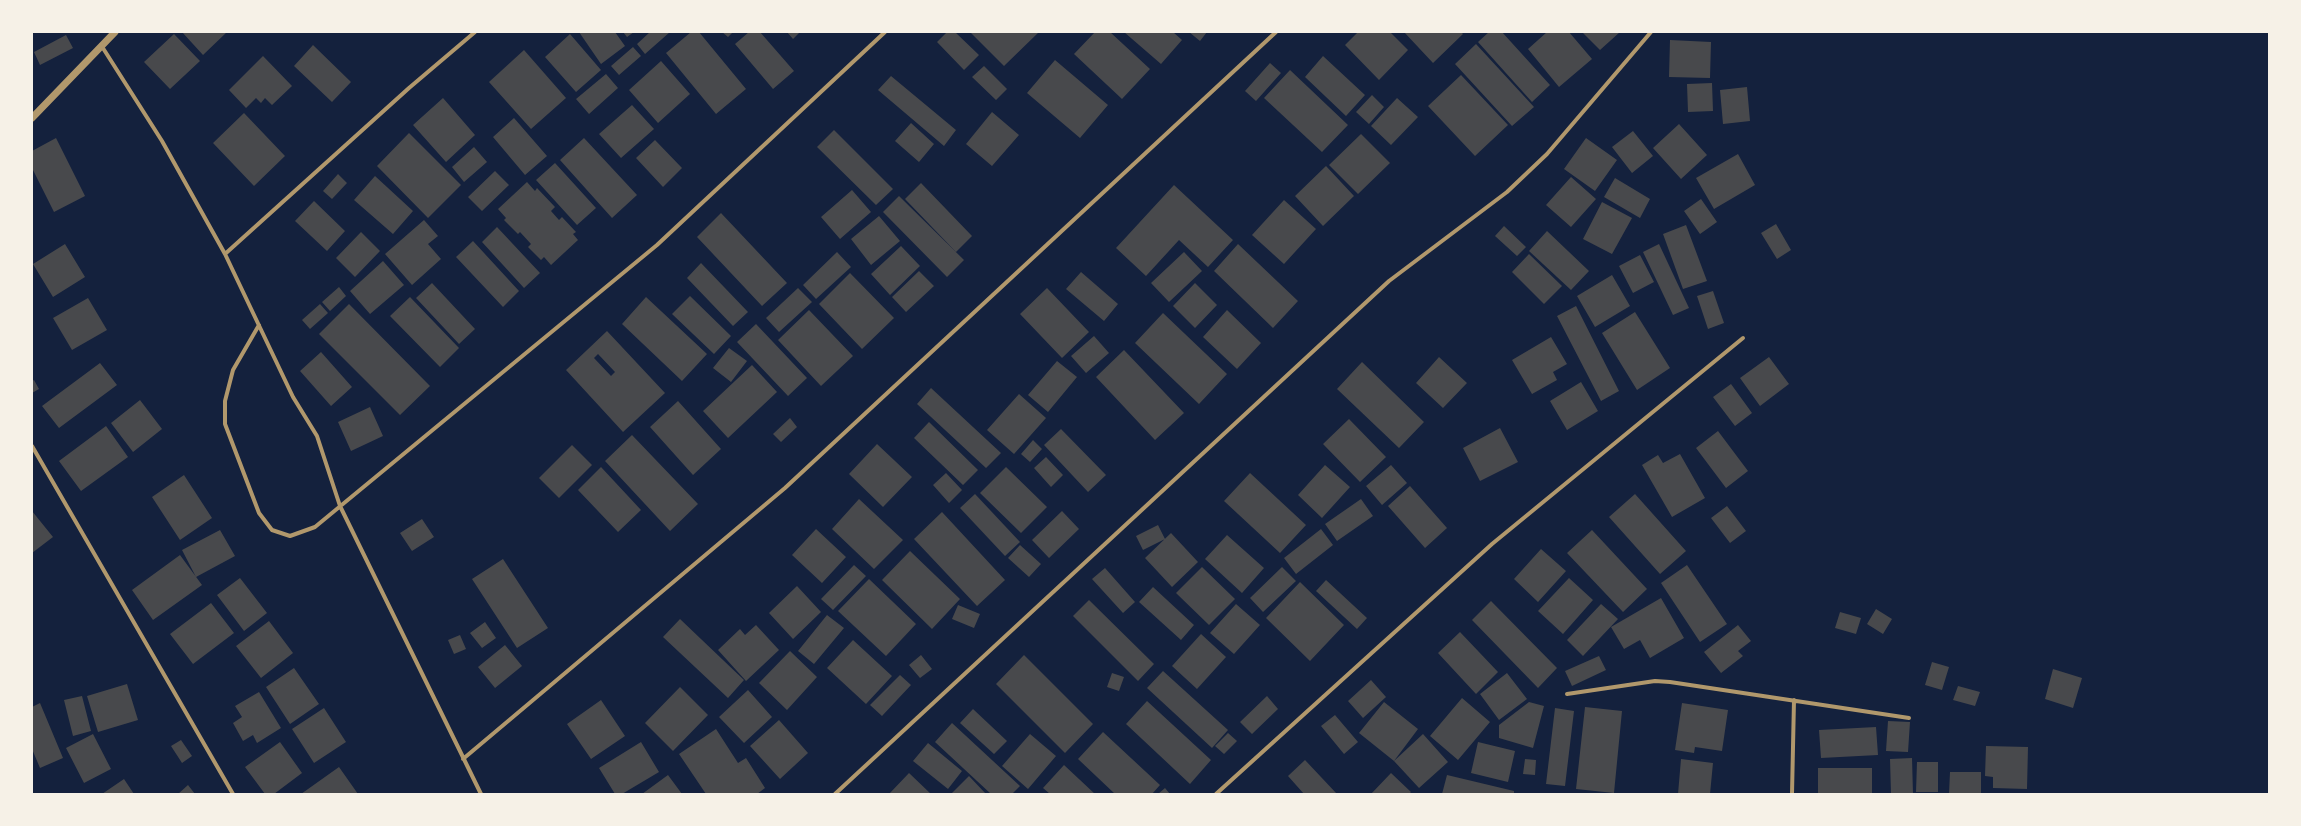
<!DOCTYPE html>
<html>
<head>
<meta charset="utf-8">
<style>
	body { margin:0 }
	#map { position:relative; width:2301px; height:826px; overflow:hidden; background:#14213d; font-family:"Open Sans",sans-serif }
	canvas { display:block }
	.frame { position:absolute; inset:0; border:33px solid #f6f1e7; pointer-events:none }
</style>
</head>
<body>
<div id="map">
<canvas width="2301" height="826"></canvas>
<div class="frame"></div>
</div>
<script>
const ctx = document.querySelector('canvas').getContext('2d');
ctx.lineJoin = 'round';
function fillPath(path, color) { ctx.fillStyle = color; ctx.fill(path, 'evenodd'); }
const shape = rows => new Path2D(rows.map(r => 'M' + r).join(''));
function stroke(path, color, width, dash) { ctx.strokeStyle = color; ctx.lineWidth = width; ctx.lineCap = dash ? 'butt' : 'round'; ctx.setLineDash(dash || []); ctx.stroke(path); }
const building = shape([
	[182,32,227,32,203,55],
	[579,32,615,32,625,46,601,64],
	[623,32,634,32,627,37],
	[650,32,670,32,645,54,637,44],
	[691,32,699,32,746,89,716,114,666,53],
	[722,32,733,32,728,37],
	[749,32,760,32,794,71,773,89,735,44],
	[787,32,800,32,793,39],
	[947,32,955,32,979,55,964,70,937,42],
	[970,32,1039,32,1004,66],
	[1095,32,1110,32,1150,69,1122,99,1074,54],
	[1124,32,1173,32,1182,40,1161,64],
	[1189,32,1207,32,1200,41],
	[1358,32,1390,32,1408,50,1379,80,1345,45],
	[1404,32,1461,32,1463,34,1433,63],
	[1489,32,1502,32,1550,85,1532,102,1478,42],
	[1547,32,1569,32,1592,59,1559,87,1528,49],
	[1582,32,1620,32,1600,50],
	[174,34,200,61,170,89,144,62],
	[570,34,601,70,576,92,545,57],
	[66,35,73,48,40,65,34,52],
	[1670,40,1711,42,1710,78,1669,77],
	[1476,44,1534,107,1512,126,1455,64],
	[313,45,351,82,332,102,294,66],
	[633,47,641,56,619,75,611,66],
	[524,50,566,98,531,129,489,82],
	[263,56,292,86,272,105,265,98,261,103,256,98,246,108,229,90],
	[1323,56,1365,95,1346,116,1305,77],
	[1055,60,1108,105,1080,138,1027,93],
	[661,61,690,94,658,123,629,90],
	[1270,63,1281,73,1256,101,1245,91],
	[984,66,1007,89,996,100,972,77],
	[1290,70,1348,125,1322,152,1264,98],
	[606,74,618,88,589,114,576,99],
	[1461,75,1508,125,1475,156,1428,106],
	[891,76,956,130,944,146,878,90],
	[1712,83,1713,111,1688,112,1687,84],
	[1747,87,1750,121,1723,124,1720,90],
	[1372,95,1384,107,1369,124,1356,112],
	[443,98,475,135,446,162,413,125],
	[1397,98,1418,117,1391,145,1371,126],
	[632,105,654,129,621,158,599,134],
	[992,112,1019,135,992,166,966,144],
	[244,113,285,156,254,186,213,143],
	[514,118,547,156,525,175,493,137],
	[911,123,934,144,919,162,895,141],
	[1679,124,1707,155,1681,179,1653,148],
	[834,130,893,189,876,205,817,147],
	[1633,131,1653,156,1632,173,1612,147],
	[409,133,461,185,428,218,377,166],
	[1361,134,1390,163,1358,194,1329,165],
	[56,138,85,196,54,212,32,168,32,151],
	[584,138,637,195,612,218,560,160],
	[1586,138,1617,160,1595,191,1564,169],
	[655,140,682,168,663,187,636,158],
	[474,147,487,162,464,182,452,167],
	[1738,154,1755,185,1714,209,1696,178],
	[555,163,596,208,577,225,536,180],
	[1326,166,1354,196,1323,226,1295,196],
	[495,171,509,185,482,211,468,197],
	[338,174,347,183,332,199,323,191],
	[375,176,413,211,393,234,354,200],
	[1571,177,1596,199,1571,227,1546,205],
	[1615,178,1650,199,1640,218,1604,197],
	[527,182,535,191,537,188,555,207,551,211,559,220,562,217,576,232,573,234,578,240,551,265,544,257,541,260,528,247,531,244,520,232,518,234,504,220,506,218,498,209],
	[921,183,972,236,956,252,905,199],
	[1174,185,1233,240,1208,267,1179,240,1146,276,1116,248],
	[852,190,871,212,840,239,821,217],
	[899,196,964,260,947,277,883,212],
	[1701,199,1717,222,1700,234,1684,211],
	[1284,200,1316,229,1284,264,1252,235],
	[314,201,345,231,327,251,295,221],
	[1602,202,1632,218,1612,254,1583,239],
	[721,213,787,283,762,306,697,237],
	[879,216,900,241,871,265,851,239],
	[424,220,438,236,428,244,441,259,412,285,385,254],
	[1776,224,1791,250,1777,259,1761,233],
	[1686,225,1707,281,1683,289,1663,234],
	[1504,226,1526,247,1517,256,1495,236],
	[497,227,540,273,524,288,482,242],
	[1547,231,1589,271,1571,290,1529,251],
	[361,232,380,251,355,277,336,258],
	[473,241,519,291,503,307,456,257],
	[65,244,85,277,53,297,33,264],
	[1238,244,1298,301,1273,328,1214,271],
	[1659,244,1689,308,1673,315,1643,252],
	[901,246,920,266,890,295,871,274],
	[837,252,851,267,816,299,803,285],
	[1184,252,1202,271,1169,302,1151,283],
	[1529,254,1562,286,1544,304,1512,272],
	[1640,255,1654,282,1633,293,1619,266],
	[383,261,404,285,370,314,350,291],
	[701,263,748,312,733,326,687,278],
	[919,271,934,286,906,312,892,297],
	[1081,272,1118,304,1104,321,1066,289],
	[850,273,894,318,862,349,819,304],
	[1612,275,1630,306,1595,327,1577,296],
	[432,283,475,329,459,344,416,298],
	[1195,283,1217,305,1195,328,1173,306],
	[339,287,346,296,330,311,322,302],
	[798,288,812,302,779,332,766,318],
	[1047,288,1089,332,1062,358,1020,314],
	[1713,291,1724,323,1708,329,1697,296],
	[690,296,731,336,714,354,672,314],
	[410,297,459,348,440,367,390,316],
	[646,297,707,354,682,381,622,324],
	[88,298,107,330,72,350,53,318],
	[320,304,328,313,310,329,302,320],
	[349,304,430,386,400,415,319,334],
	[1576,306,1619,391,1601,401,1557,316],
	[809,310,853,356,821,386,778,340],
	[1227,310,1261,343,1237,369,1203,337],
	[1635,312,1670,368,1637,390,1602,333],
	[1163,313,1227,374,1199,404,1135,343],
	[756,324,807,378,788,396,737,342],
	[607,331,665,393,623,432,566,370],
	[598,354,615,372,611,376,594,358],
	[1094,336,1109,353,1086,373,1071,356],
	[1551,337,1567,364,1553,372,1557,380,1532,394,1512,360],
	[729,348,747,361,731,382,713,368],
	[1124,350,1184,413,1155,440,1096,377],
	[321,352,352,387,331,406,300,371],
	[1439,357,1467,383,1443,408,1416,383],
	[1769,357,1789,384,1760,406,1740,378],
	[1057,361,1077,377,1048,412,1028,395],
	[1362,362,1424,422,1399,448,1337,389],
	[100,363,117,385,59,428,42,406],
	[752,365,777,392,728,438,703,411],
	[34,380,39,389,32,393,32,381],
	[1581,382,1598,411,1567,430,1550,401],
	[1731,384,1752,413,1735,426,1713,397],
	[931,388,1001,453,986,468,917,404],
	[1019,394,1046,418,1014,454,987,430],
	[140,400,162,429,133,452,111,423],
	[678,401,721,449,693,475,650,427],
	[370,407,383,436,351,451,338,422],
	[790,418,797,427,781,442,773,434],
	[1349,419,1386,457,1360,482,1323,444],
	[929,422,978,470,963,485,914,438],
	[106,426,128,457,81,491,59,461],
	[1500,428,1518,462,1480,481,1463,448],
	[1061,429,1106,475,1088,492,1044,445],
	[1718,431,1748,471,1726,488,1696,448],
	[632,435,698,504,670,531,605,461],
	[1033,440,1042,449,1030,462,1021,454],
	[877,444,912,477,883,507,849,474],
	[572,445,592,465,559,498,539,478],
	[1680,454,1705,498,1672,517,1642,465,1658,455,1663,463],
	[1046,457,1063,475,1051,487,1034,468],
	[1325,465,1350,487,1322,518,1298,495],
	[1391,465,1407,483,1382,505,1366,486],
	[601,467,641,510,618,532,578,490],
	[1006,467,1047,507,1021,533,980,493],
	[946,473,962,490,949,503,933,485],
	[1250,473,1306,525,1280,553,1224,501],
	[184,475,212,518,180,540,152,497],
	[1410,486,1447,528,1425,548,1388,506],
	[975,494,1020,542,1005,556,960,508],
	[1635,494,1686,551,1660,574,1609,517],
	[859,499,903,540,874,569,832,529],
	[1361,499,1373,516,1337,541,1325,524],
	[1727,506,1746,531,1730,543,1711,518],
	[32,511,53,537,32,553],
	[1062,511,1079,529,1049,558,1032,540],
	[942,512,1005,580,977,606,914,539],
	[422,519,434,537,412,551,400,533],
	[1158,525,1165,539,1143,550,1136,536],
	[816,529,846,557,822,583,792,555],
	[1321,529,1333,545,1296,574,1284,558],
	[220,530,235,556,196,577,182,550],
	[1592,530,1647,589,1623,612,1567,553],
	[1171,533,1198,562,1172,587,1145,558],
	[1227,535,1264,568,1242,593,1205,559],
	[1020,545,1041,564,1029,577,1008,558],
	[1541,549,1566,571,1538,602,1514,579],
	[910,551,960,599,932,629,882,580],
	[180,555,202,585,153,620,132,590],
	[503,559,548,628,517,648,472,579],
	[854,565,866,576,833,610,821,599],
	[1687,565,1727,624,1700,642,1661,583],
	[1202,567,1235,599,1209,625,1176,593],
	[1282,567,1296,581,1263,612,1250,598],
	[1105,568,1135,602,1123,613,1092,579],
	[240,578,267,613,244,631,217,595],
	[1569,578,1593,600,1563,634,1538,611],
	[869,579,916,624,886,656,838,611],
	[1326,580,1367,618,1357,629,1316,591],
	[1300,582,1344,625,1310,661,1266,618],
	[797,586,821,612,793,639,769,613],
	[1153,587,1194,625,1181,640,1139,602],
	[1661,598,1684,638,1650,658,1640,640,1624,649,1611,627],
	[1089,600,1154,664,1138,681,1073,616],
	[1491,601,1557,668,1538,688,1472,620],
	[211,603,234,633,193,664,170,634],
	[1236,604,1260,625,1234,654,1210,633],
	[1601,604,1618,619,1583,656,1567,640],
	[958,605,980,614,974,628,952,619],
	[1876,609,1892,619,1883,634,1867,624],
	[1840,612,1861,618,1856,634,1835,628],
	[827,615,844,628,814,664,798,651],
	[680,619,744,680,728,698,663,637],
	[269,621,293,653,261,678,236,646],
	[485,622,496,638,482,648,470,633],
	[756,625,779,650,746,681,718,650,740,629,745,635],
	[1738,625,1751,641,1738,651,1743,656,1721,673,1704,652],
	[1460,632,1498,672,1476,694,1438,653],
	[1201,634,1226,657,1197,689,1172,666],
	[460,635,466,649,454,654,448,640],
	[853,640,892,676,866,704,827,668],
	[505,645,522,666,495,688,478,667],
	[790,651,817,677,787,710,759,683],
	[921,655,932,669,920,678,909,665],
	[1024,655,1093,724,1065,753,996,684],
	[1599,656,1606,670,1572,686,1565,671],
	[1932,662,1949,667,1942,690,1925,685],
	[294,668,319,704,290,724,266,687],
	[2053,669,2082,678,2073,708,2045,699],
	[1163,671,1228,730,1212,748,1147,688],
	[1112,673,1124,677,1119,691,1107,687],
	[1507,673,1527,699,1499,720,1480,694],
	[900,675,911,685,882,716,870,705],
	[1371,680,1386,697,1363,718,1348,701],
	[127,684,138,720,98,732,87,696],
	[1958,686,1980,692,1975,706,1953,700],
	[680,687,708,715,673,751,645,723],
	[748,690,772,717,744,743,719,717],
	[259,692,281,728,257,743,253,735,243,741,233,723,242,717,235,706],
	[82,696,91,731,73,736,64,700],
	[1267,696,1278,709,1252,734,1240,722],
	[1462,698,1490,722,1458,760,1430,736],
	[601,700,625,736,591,759,567,724],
	[1147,701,1211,760,1190,784,1126,724],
	[1384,702,1418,729,1394,761,1359,733],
	[1529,702,1544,706,1533,748,1499,738,1499,725],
	[40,703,63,758,40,768,32,749,32,707],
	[1682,703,1728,710,1722,751,1695,747,1694,753,1675,750],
	[1585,707,1622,711,1614,793,1576,789],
	[324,708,346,742,314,763,292,729],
	[1555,708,1574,711,1565,786,1546,784],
	[973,709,1007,741,994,754,960,723],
	[1335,715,1358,742,1344,754,1321,726],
	[779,720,808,753,780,779,750,746],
	[1888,721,1910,722,1908,752,1886,751],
	[952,723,1020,786,1012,794,991,794,935,742],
	[1876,727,1878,755,1821,758,1819,730],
	[716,729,738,763,746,758,765,788,757,794,706,794,679,754],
	[1103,732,1160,785,1152,794,1115,794,1078,759],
	[1228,733,1237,741,1224,754,1215,746],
	[93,734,111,769,84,783,66,748],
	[1030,734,1056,756,1028,789,1002,766],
	[1423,734,1448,762,1419,788,1394,761],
	[181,740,192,756,182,763,171,746],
	[280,742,302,773,274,794,265,794,245,767],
	[641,742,659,772,622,794,615,794,599,768],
	[1478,742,1515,751,1508,782,1471,773],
	[928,743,962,771,948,789,913,761],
	[1986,746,2028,747,2027,789,1993,788,1993,777,1985,776],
	[1912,758,1913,794,1891,794,1890,759],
	[1525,759,1536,760,1535,775,1523,774],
	[1681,759,1713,763,1710,794,1678,794],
	[1305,760,1337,794,1304,794,1288,776],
	[1917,762,1938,762,1938,792,1916,792],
	[1064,765,1095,794,1050,794,1043,788],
	[339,767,358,794,301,794],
	[1818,768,1872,768,1872,794,1818,794],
	[1950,772,1981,772,1981,794,1949,794],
	[909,773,931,794,889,794],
	[1391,773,1411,792,1409,794,1371,794],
	[668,775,682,794,642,794],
	[1447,775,1514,791,1514,794,1442,794],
	[969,776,986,794,951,794],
	[124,779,134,794,102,794],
	[188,785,195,794,178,794],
	[1165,788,1170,794,1158,794]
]);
const minor = shape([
	[101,45,162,141,225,254,293,397,317,436,340,506,481,794],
	[225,254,409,88,475,32],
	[259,325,233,370,225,401,225,424,259,513,272,530,290,536,315,527,657,245,885,32],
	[32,446,233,794],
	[1567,694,1655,681,1670,682,1909,718],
	[463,759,785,488,1276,32],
	[835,794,1389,281,1507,192,1547,154,1651,32],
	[1216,794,1492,544,1743,338],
	[1792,794,1794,700]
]);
const tertiary = shape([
	[32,118,115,32]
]);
fillPath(building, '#48494c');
stroke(minor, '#b1986c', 4);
stroke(tertiary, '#b1986c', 7);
</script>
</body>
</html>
